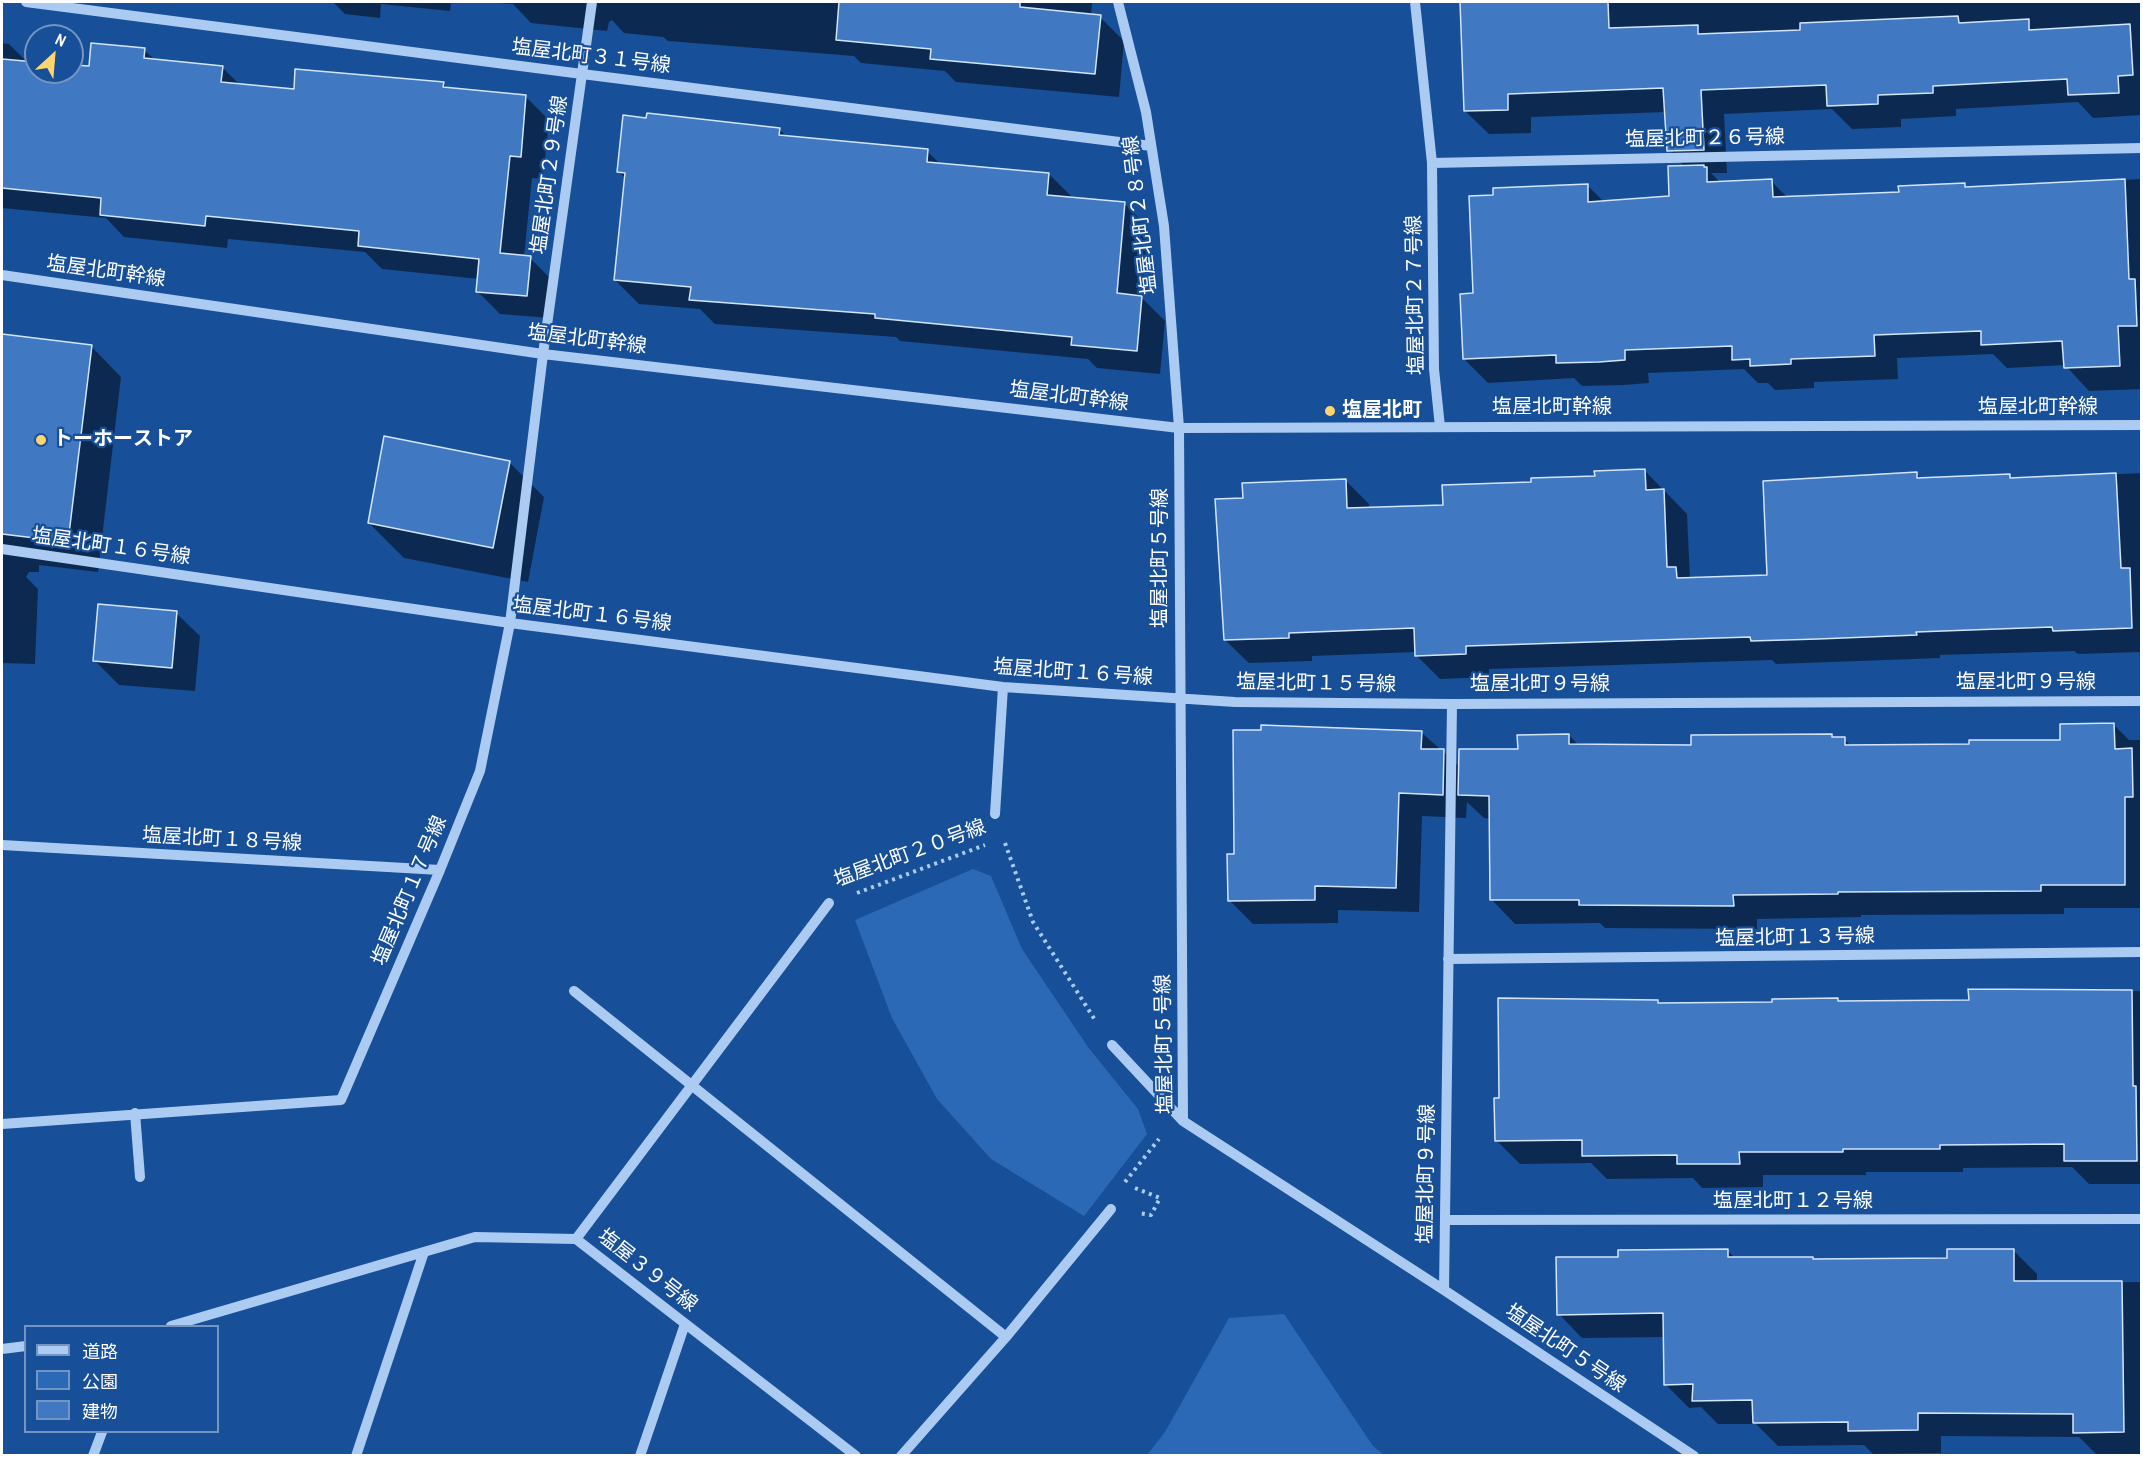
<!DOCTYPE html>
<html>
<head>
<meta charset="utf-8">
<style>
	body { margin:0 }
	#map { position:relative; width:2143px; height:1457px; overflow:hidden; background:#174f99; font-family:"Archivo Narrow","Noto Sans JP",sans-serif }
	canvas { display:block }
	.frame { position:absolute; inset:0; border:3px solid #fff; pointer-events:none }
	.legend { position:absolute; left:24px; top:1325px; width:195px; height:108px; box-sizing:border-box; background:#174f99; border:2px solid #7495c2; margin:0; padding:8px 10px; list-style:none; font-size:18px; color:#fff }
	.legend li { display:flex; align-items:center; gap:12px; height:30px }
	.legend b { width:30px; border:2px solid #7495c2 }
	.north { position:absolute; left:24px; top:24px; width:60px; height:60px; box-sizing:border-box; background:#174f99; border:2px solid #7495c2; border-radius:50%; rotate:26deg; font-size:16px; font-weight:700; line-height:24px; text-align:center; color:#fff }
	.north::after { content:''; display:block; margin:auto; width:21px; height:27px; background:#ffd66d; clip-path:polygon(50% 0,100% 100%,50% 72%,0 100%) }
</style>
</head>
<body>
<div id="map">
<canvas width="2143" height="1457"></canvas>
<div class="frame"></div>
<ul class="legend">
<li><b style="height:8px;background:#accbf2"></b>道路</li>
<li><b style="height:16px;background:#2b69b7"></b>公園</li>
<li><b style="height:16px;background:#4078c1"></b>建物</li>
</ul>
<div class="north">N</div>
</div>
<script>
const ctx = document.querySelector('canvas').getContext('2d');
ctx.lineJoin = 'round';
function fillPath(path, color) { ctx.fillStyle = color; ctx.fill(path, 'evenodd'); }
const shape = rows => new Path2D(rows.map(r => 'M' + r).join(''));
function stroke(path, color, width, dash) { ctx.strokeStyle = color; ctx.lineWidth = width; ctx.lineCap = dash ? 'butt' : 'round'; ctx.setLineDash(dash || []); ctx.stroke(path); }
function write(font, color, halo, rows, align = 'center') {
  ctx.font = font + ' "Archivo Narrow","Noto Sans JP",sans-serif'; ctx.lineWidth = 4.5; ctx.setLineDash([]); ctx.textBaseline = 'middle'; ctx.strokeStyle = halo; ctx.fillStyle = color; for (const [text, x, y, turn = 0] of rows) {
    ctx.save(); ctx.translate(x, y); ctx.rotate((+turn || 0) * Math.PI / 180); ctx.textAlign = isNaN(turn) ? turn : align; if (halo) ctx.strokeText(text, 0, 0); ctx.fillText(text, 0, 0); ctx.restore();
  }
}
const green = shape([
	[973,869,991,876,1022,949,1088,1047,1138,1109,1147,1134,1084,1216,991,1159,937,1099,892,1018,855,920],
	[1284,1314,1373,1446,1384,1455,1147,1455,1165,1432,1229,1318]
]);
const shadow = shape([
	[333,2,451,2,450,11,381,4,380,18,345,14],
	[481,2,1092,2,1091,16,1100,17,1124,41,1119,97,956,82,945,71,861,63,854,56,668,41,663,37,624,33,612,20,609,22,607,31,531,23,513,4],
	[1459,2,2142,2,2142,115,2093,118,2078,102,1956,109,1956,116,1901,119,1901,127,1852,129,1832,109,1724,114,1727,173,1711,173,1721,183,1771,181,1788,198,1900,194,1964,185,1967,188,2142,179,2142,389,2089,391,2065,365,2007,368,1993,354,1897,358,1898,379,1814,382,1814,388,1775,390,1768,383,1758,383,1744,369,1648,373,1649,383,1624,385,1582,386,1574,378,1488,383,1464,359,1474,295,1587,185,1604,202,1671,198,1685,167,1669,150,1666,112,1531,117,1531,133,1489,134,1465,111,1462,4],
	[2,43,9,44,27,62,36,63,36,72,72,72,72,66,90,68,144,50,155,60,222,67,240,85,295,90,443,83,449,89,526,97,549,120,543,179,532,178,524,257,530,258,553,281,550,318,500,314,477,291,479,279,382,269,365,252,228,239,227,248,124,237,106,218,2,208],
	[779,129,787,137,927,151,941,165,1049,174,1073,198,1124,203,1148,227,1142,298,1165,321,1160,374,1097,368,1088,359,900,341,896,337,715,324,700,309,639,304,615,280,626,179,619,172],
	[2,335,91,346,121,377,98,572,39,565,39,572,29,572,26,577,38,589,35,664,2,663],
	[509,462,544,497,528,582,404,558,369,523],
	[1644,470,1687,514,1690,579,1769,576,1916,473,1922,479,2009,476,2012,479,2142,473,2142,652,2078,654,2074,651,1940,655,1940,658,1776,664,1772,660,1489,669,1489,677,1440,679,1416,655,1416,652,1312,656,1312,661,1249,663,1225,640,1244,500,1345,480,1369,504,1369,509,1445,507,1533,483],
	[176,613,200,636,195,691,119,685,95,661],
	[2114,725,2129,740,2142,740,2142,908,2064,908,2064,914,1861,915,1861,917,1757,919,1757,929,1605,928,1600,923,1515,924,1492,900,1491,819,1484,818,1467,802,1466,818,1422,816,1419,912,1338,910,1338,923,1253,924,1229,900,1236,856,1421,732,1460,767,1569,735,1579,746,1693,747,1831,736,1834,739,1844,739,1851,746,1970,745,2061,741],
	[2142,991,2142,1184,2089,1184,2072,1167,1963,1168,1963,1172,1866,1172,1866,1175,1763,1175,1763,1187,1702,1188,1693,1178,1607,1179,1591,1163,1520,1164,1496,1140,1500,1100,1658,1001,1661,1004,1773,1004,1838,1000,1841,1002,1970,1002,2042,992],
	[2013,1250,2037,1274,2037,1283,2142,1282,2142,1455,2098,1456,2079,1437,1941,1436,1941,1453,1873,1454,1864,1445,1778,1446,1756,1424,1718,1424,1701,1407,1689,1408,1665,1384,1665,1337,1582,1338,1559,1314,1620,1259,1728,1251,1736,1259,1814,1261,1949,1260]
]);
const building = shape([
	[839,2,1020,2,1020,7,1101,15,1095,74,930,59,931,49,836,40,839,2],
	[1460,2,1608,2,1609,28,1698,25,1698,34,1800,30,1800,23,1958,16,1959,23,2029,19,2029,30,2130,24,2133,75,2118,76,2119,93,2068,95,2067,79,1933,86,1933,93,1878,95,1878,104,1827,106,1826,85,1701,90,1704,150,1667,151,1663,88,1508,94,1508,110,1464,111,1460,2],
	[91,43,145,48,144,58,223,66,221,82,294,89,295,69,444,82,443,87,526,95,521,157,510,156,500,253,531,256,527,296,476,292,479,259,358,246,359,231,206,216,205,226,100,215,101,198,2,188,2,59,36,62,36,72,72,72,72,65,89,66,91,43],
	[647,113,780,128,779,135,928,149,927,162,1049,173,1047,195,1125,202,1117,293,1142,296,1137,351,1071,345,1072,337,875,318,875,314,689,300,691,287,614,280,625,173,617,172,623,115,646,118,647,113],
	[1704,165,1704,167,1707,167,1707,182,1772,179,1773,197,1899,192,1898,186,1965,183,1965,187,2125,179,2129,279,2135,279,2137,326,2118,326,2120,366,2064,368,2062,341,1981,345,1981,331,1874,335,1875,356,1791,359,1791,364,1750,366,1750,359,1732,360,1732,346,1625,350,1625,360,1599,362,1556,363,1556,355,1463,359,1460,294,1473,293,1469,196,1493,195,1493,188,1588,184,1588,202,1669,196,1668,166,1704,165],
	[2,334,92,345,68,542,2,534,2,334],
	[384,436,510,461,493,548,368,523,384,436],
	[1645,469,1646,490,1664,489,1667,567,1676,567,1677,578,1767,575,1763,481,1917,472,1917,478,2010,474,2010,478,2116,473,2121,568,2130,568,2132,628,2053,631,2052,627,1916,632,1917,635,1818,639,1751,641,1750,637,1466,646,1466,654,1415,656,1414,628,1289,633,1289,638,1224,640,1215,499,1243,498,1242,483,1346,479,1347,508,1443,505,1442,485,1531,482,1531,478,1595,476,1594,471,1645,469],
	[98,604,177,611,172,668,93,661,98,604],
	[2114,723,2115,749,2132,748,2133,797,2125,797,2125,885,2041,885,2041,891,1838,892,1838,894,1733,895,1734,906,1579,905,1579,900,1490,900,1489,796,1458,795,1459,749,1518,749,1517,735,1569,734,1569,744,1691,745,1691,735,1832,734,1832,737,1845,737,1845,745,1969,744,1969,740,2060,740,2060,724,2114,723],
	[1261,725,1422,731,1421,749,1444,749,1443,795,1399,793,1396,888,1315,886,1315,900,1228,901,1227,854,1234,854,1233,730,1261,730,1261,725],
	[1968,989,2132,990,2133,1086,2136,1086,2137,1161,2064,1161,2064,1144,1940,1145,1940,1149,1843,1149,1843,1152,1739,1152,1740,1164,1677,1164,1677,1155,1582,1156,1582,1140,1495,1141,1494,1098,1499,1098,1498,998,1658,1000,1658,1003,1772,1002,1772,999,1838,998,1838,1001,1969,1000,1968,989],
	[1728,1249,1728,1257,1813,1257,1813,1259,1947,1258,1947,1249,2014,1249,2014,1281,2122,1281,2124,1432,2073,1433,2073,1414,1918,1413,1918,1430,1848,1431,1848,1422,1753,1423,1752,1400,1692,1401,1693,1384,1664,1385,1663,1313,1557,1315,1556,1257,1618,1257,1618,1250,1728,1249]
]);
const path = shape([
	[1005,843,1033,922,1095,1020],
	[857,893,985,845],
	[1125,1182,1159,1139],
	[1135,1188,1160,1198,1151,1215,1139,1213]
]);
const minor = shape([
	[26,2,582,74,1151,146],
	[1118,2,1146,112,1164,226,1179,428,1183,1121,1444,1290,1694,1456],
	[1415,2,1432,163,2142,148],
	[1432,163,1434,369,1440,427],
	[2,275,543,354,1179,428,2142,425],
	[2,549,510,623,1003,687,1235,702,1452,704],
	[995,814,1003,687],
	[2,845,440,870],
	[1448,959,2142,952],
	[574,991,1006,1337],
	[1112,1045,1183,1121],
	[135,1113,140,1177],
	[2,1124,341,1100,440,870,480,771,510,623,543,354,592,2],
	[1445,1220,2142,1219],
	[576,1239,829,903],
	[1444,1290,1452,704,2142,701],
	[171,1326,475,1237,576,1239,856,1456],
	[2,1349,26,1346],
	[93,1456,102,1432],
	[356,1456,424,1252],
	[640,1456,685,1324],
	[901,1456,1006,1337,1111,1209]
]);
const markers = [
	[1330,411,6,"#ffd66d"],
	[41,440,6,"#ffd66d"]
];
const streetNames = [
	["塩屋北町３１号線",591,57,7],
	["塩屋北町２６号線",1705,139,-1],
	["塩屋北町２９号線",550,175,-82],
	["塩屋北町２８号線",1141,215,-97],
	["塩屋北町幹線",106,272,8],
	["塩屋北町２７号線",1416,295,-91],
	["塩屋北町幹線",587,340,7],
	["塩屋北町幹線",1069,397,7],
	["塩屋北町幹線",1552,408],
	["塩屋北町幹線",2038,408],
	["塩屋北町１６号線",111,547,8],
	["塩屋北町５号線",1161,558,-90],
	["塩屋北町１６号線",592,615,7],
	["塩屋北町１６号線",1073,673,4],
	["塩屋北町９号線",2026,683],
	["塩屋北町１５号線",1316,684,1],
	["塩屋北町９号線",1540,685],
	["塩屋北町１８号線",222,840,3],
	["塩屋北町２０号線",910,854,-20],
	["塩屋北町１７号線",410,891,-67],
	["塩屋北町１３号線",1795,938,-1],
	["塩屋北町５号線",1165,1044,-91],
	["塩屋北町９号線",1427,1174,-89],
	["塩屋北町１２号線",1793,1202],
	["塩屋３９号線",647,1271,38],
	["塩屋北町５号線",1565,1349,34]
];
const poiNames = [
	["塩屋北町",1342,411],
	["トーホーストア",53,440]
];
fillPath(green, '#2b69b7');
fillPath(shadow, '#0007');
fillPath(building, '#4078c1');
stroke(building, '#d3e5fc', 1.5);
stroke(path, '#accbf2', 4, [3, 4.5]);
stroke(minor, '#accbf2', 10);
for (const [x, y, r, color] of markers) { const dot = new Path2D(); dot.arc(x, y, r, 0, 2 * Math.PI); ctx.fillStyle = color; ctx.fill(dot); stroke(dot, '#174f99', 2); }
write('20px', '#fff', '#174f99', streetNames);
write('bold 20px', '#fff', '#174f99', poiNames, 'left');
</script>
</body>
</html>
